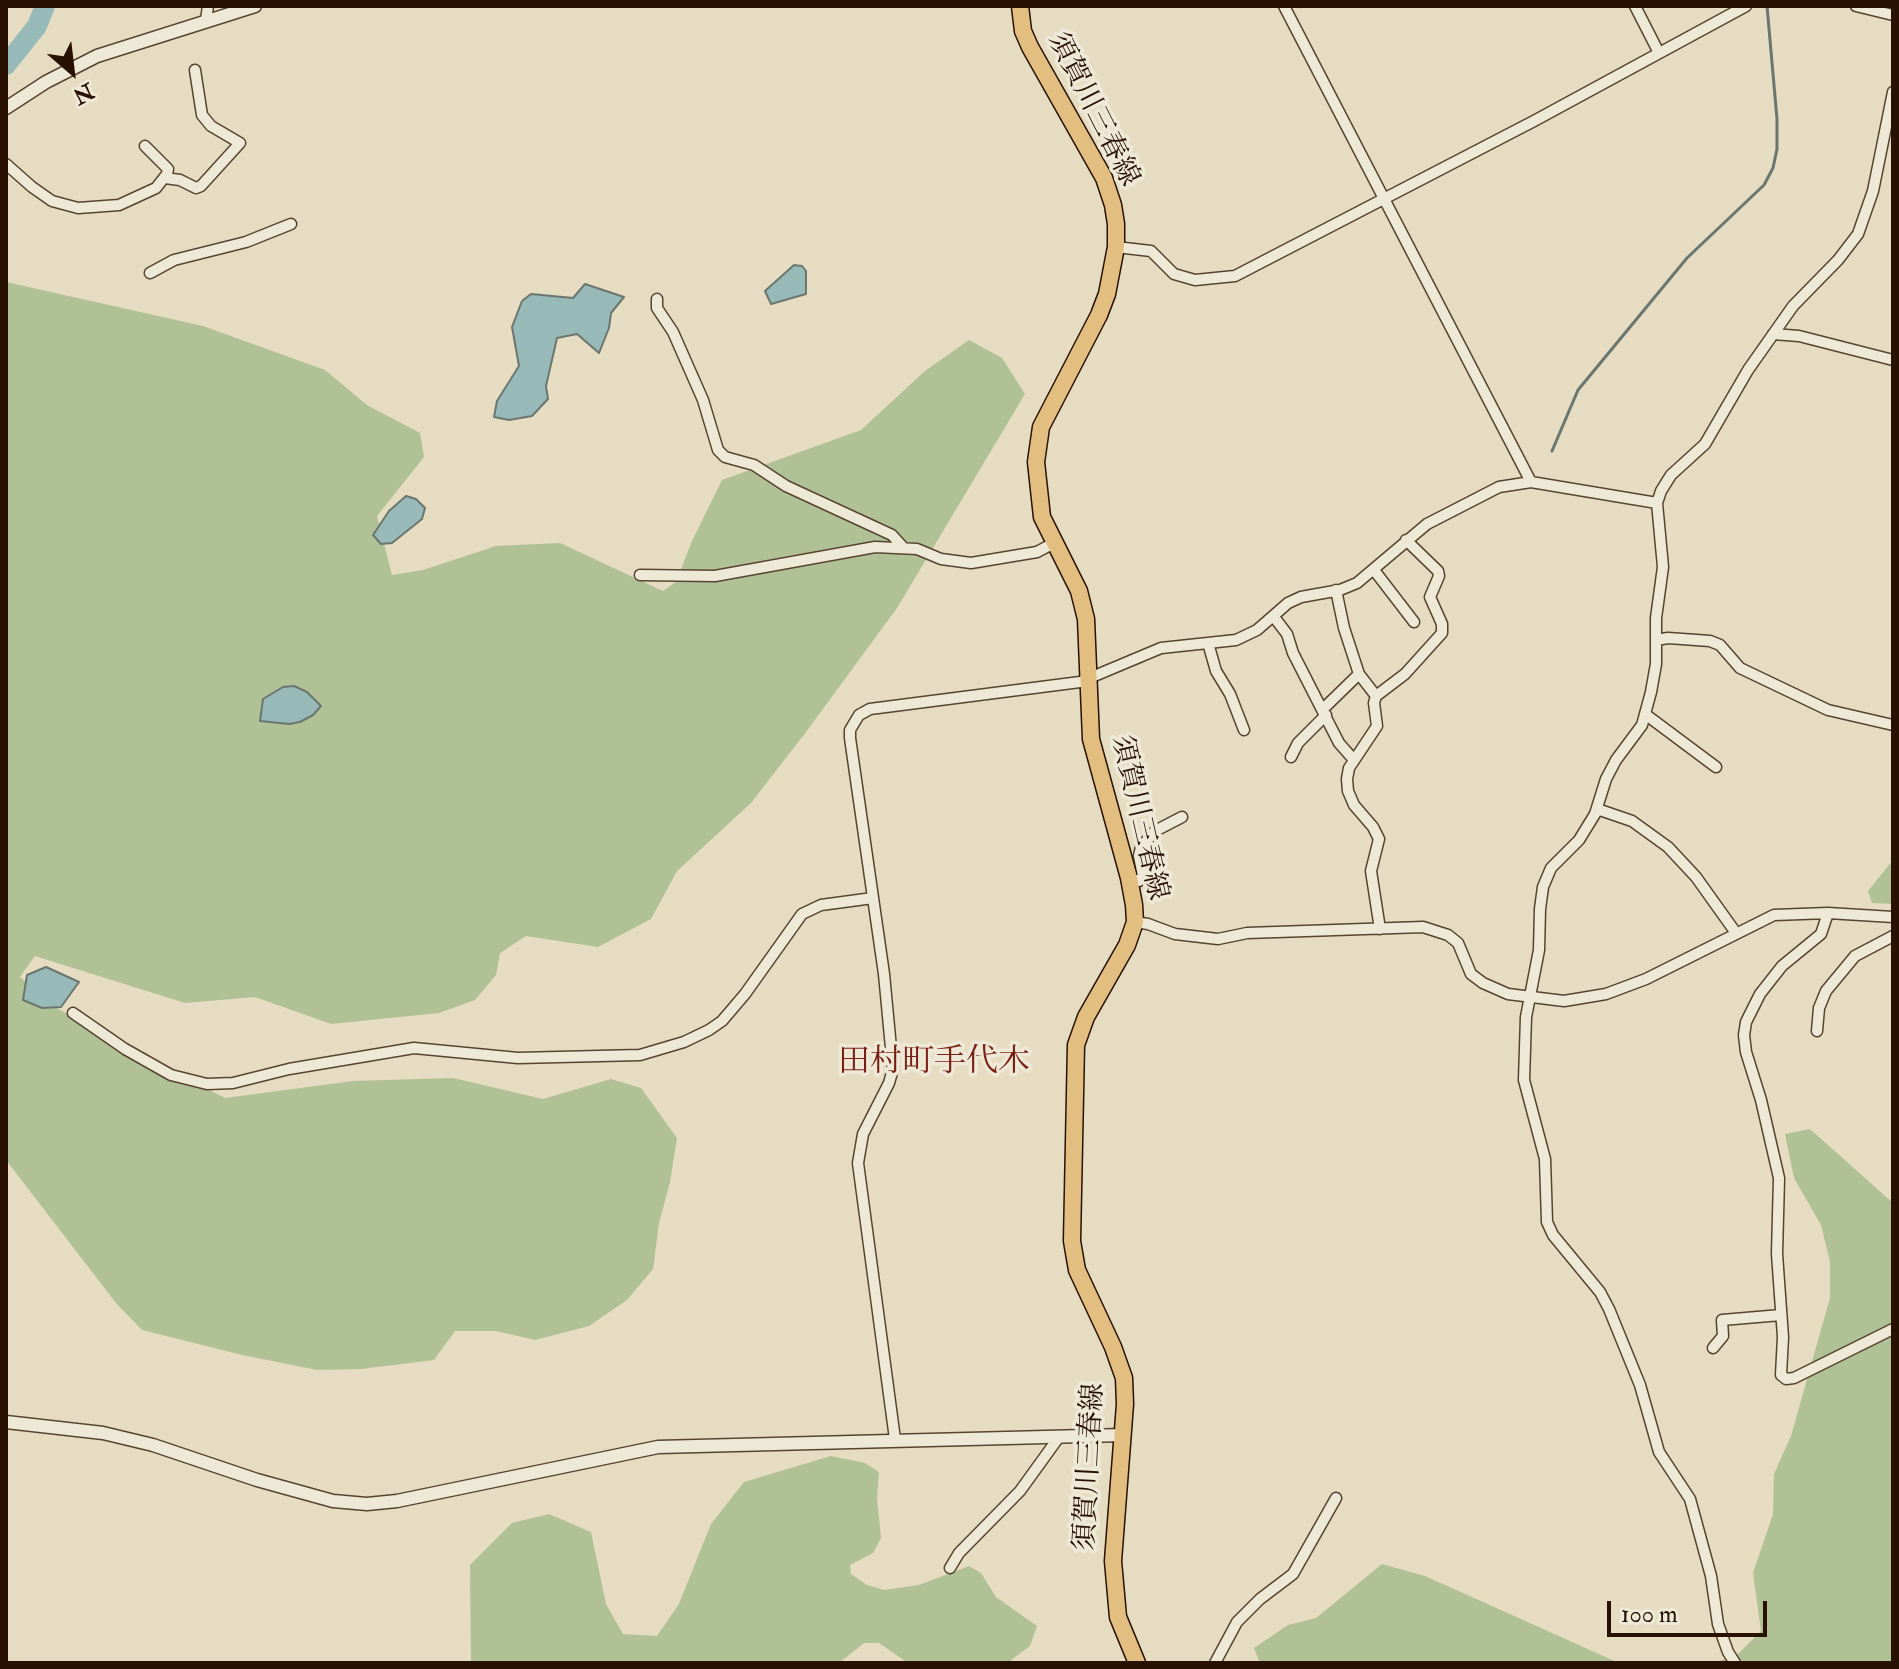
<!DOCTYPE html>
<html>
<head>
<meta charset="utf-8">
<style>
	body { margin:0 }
	#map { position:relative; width:1899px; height:1669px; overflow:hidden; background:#e5dcc1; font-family:"IM FELL Double Pica",serif }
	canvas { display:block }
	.frame { position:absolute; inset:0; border:8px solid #281100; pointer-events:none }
	.north { position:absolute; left:32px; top:32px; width:80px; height:80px; -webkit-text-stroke:6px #eee8d7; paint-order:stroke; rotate:152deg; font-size:22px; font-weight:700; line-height:32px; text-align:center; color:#281100 }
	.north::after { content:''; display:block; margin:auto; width:28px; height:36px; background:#281100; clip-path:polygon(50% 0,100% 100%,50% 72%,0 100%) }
	.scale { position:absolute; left:1607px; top:1601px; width:160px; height:36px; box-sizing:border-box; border:4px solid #281100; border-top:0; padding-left:10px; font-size:24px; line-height:28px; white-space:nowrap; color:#281100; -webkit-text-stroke:6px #eee8d7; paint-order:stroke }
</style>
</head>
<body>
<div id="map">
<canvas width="1899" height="1669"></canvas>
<div class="frame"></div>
<div class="north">N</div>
<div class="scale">100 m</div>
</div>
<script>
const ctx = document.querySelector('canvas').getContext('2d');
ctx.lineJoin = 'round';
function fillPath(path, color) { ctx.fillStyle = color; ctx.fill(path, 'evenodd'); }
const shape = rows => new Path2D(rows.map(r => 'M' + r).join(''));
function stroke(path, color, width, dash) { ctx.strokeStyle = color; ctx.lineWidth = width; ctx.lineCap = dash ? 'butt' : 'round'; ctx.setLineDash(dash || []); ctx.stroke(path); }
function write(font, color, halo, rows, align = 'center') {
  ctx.font = font + ' "IM FELL Double Pica","Noto Serif JP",serif'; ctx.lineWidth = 7; ctx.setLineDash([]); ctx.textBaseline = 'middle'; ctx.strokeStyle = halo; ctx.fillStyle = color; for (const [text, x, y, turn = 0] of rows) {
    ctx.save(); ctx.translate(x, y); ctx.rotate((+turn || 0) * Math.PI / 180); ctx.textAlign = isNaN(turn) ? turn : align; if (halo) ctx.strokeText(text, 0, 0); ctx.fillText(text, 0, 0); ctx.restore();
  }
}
const green = shape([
	[6,282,203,326,325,370,367,405,420,433,424,457,377,516,392,575,423,570,496,546,560,543,663,591,676,582,692,541,722,480,861,430,925,371,969,340,1002,358,1025,394,897,608,806,732,751,803,677,871,651,919,598,947,526,936,500,953,496,975,475,1000,439,1013,331,1024,255,997,185,1003,35,956,20,977,57,1008,111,1040,225,1098,353,1081,453,1078,543,1099,611,1079,641,1088,677,1138,670,1182,659,1223,653,1269,627,1300,589,1326,535,1340,496,1331,455,1331,434,1360,361,1369,317,1370,242,1355,142,1330,116,1303,6,1160],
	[1893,860,1893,904,1872,903,1868,891],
	[1810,1129,1893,1203,1893,1663,1713,1663,1737,1655,1761,1631,1753,1573,1773,1514,1774,1474,1791,1436,1830,1298,1830,1262,1821,1225,1794,1178,1785,1134],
	[831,1456,865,1463,879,1472,877,1498,881,1538,873,1553,850,1565,851,1574,867,1585,884,1590,919,1585,969,1566,981,1573,996,1597,1037,1626,1030,1646,1007,1663,908,1663,879,1643,864,1643,839,1663,471,1663,470,1565,512,1523,549,1514,591,1532,606,1604,623,1634,657,1636,679,1604,711,1524,744,1482],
	[1382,1564,1425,1576,1619,1663,1260,1663,1254,1648,1288,1625,1316,1618]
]);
const water = shape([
	[794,265,802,266,806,271,806,294,771,304,765,291,794,265],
	[585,284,624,297,611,313,609,328,599,353,577,334,557,338,546,386,548,399,532,416,509,420,494,417,497,401,519,366,512,327,522,301,531,294,573,298,585,284],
	[406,496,416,499,425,508,422,519,392,543,381,544,373,535,389,511,406,496],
	[294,686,307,692,321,706,313,715,300,722,289,724,260,721,263,699,283,687,294,686],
	[46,967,79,982,61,1007,42,1008,23,1000,27,975,46,967]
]);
const stream = shape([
	[1552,451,1578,390,1687,258,1764,185,1773,168,1777,149,1777,119,1767,6]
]);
const river = shape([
	[6,65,37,26,45,6]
]);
const minor = shape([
	[1284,6,1531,482],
	[1635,6,1659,53],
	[1856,6,1893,15],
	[206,20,208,6],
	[6,164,32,187,52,201,78,208,119,205,156,188,167,174,168,169,145,146],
	[165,178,180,180,196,188,201,186,240,143,211,126,202,115,195,70],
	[1116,247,1151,251,1174,274,1195,280,1235,276,1534,121,1746,6],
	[150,273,174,260,246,242,291,224],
	[657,299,657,308,673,332,703,400,718,450,725,457,754,465,786,486,892,535,902,546],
	[1773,334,1799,336,1893,360],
	[1374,570,1414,622],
	[640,575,715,576,875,547,917,549,941,559,971,563,1037,552,1054,543],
	[1336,590,1344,628,1359,674,1376,696],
	[1274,617,1287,634,1293,653,1339,743,1354,760],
	[1656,640,1668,638,1710,641,1720,645,1740,668,1828,710,1893,725],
	[1208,643,1216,671,1230,694,1244,730],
	[1323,709,1359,674],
	[1645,714,1716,767],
	[1291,757,1298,743,1326,715],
	[1597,809,1632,821,1668,847,1696,877,1736,933],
	[1129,878,1139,881,1143,876,1139,856,1141,847,1155,831,1182,817],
	[1828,913,1821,934,1782,966,1760,994,1746,1022,1744,1035,1746,1052,1761,1100,1779,1178,1777,1254,1783,1337,1781,1375,1786,1379,1794,1378,1893,1329],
	[1135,922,1148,924,1175,934,1218,939,1247,933,1423,927,1448,935,1458,943,1471,974,1483,983,1508,994,1564,1001,1606,994,1646,979,1774,915,1828,913,1893,917],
	[1380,929,1371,871,1379,839,1373,827,1354,805,1348,791,1347,779,1349,768,1377,726,1374,703,1376,696,1405,674,1442,633,1442,624,1430,597,1439,576,1438,571,1406,540],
	[73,1013,125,1049,171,1075,207,1084,233,1083,289,1069,414,1048,518,1058,640,1055,684,1042,709,1030,722,1021,745,994,802,914,821,905,873,898],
	[1817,1031,1819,1008,1826,991,1855,956,1893,936],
	[1713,1348,1723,1336,1722,1320,1781,1315],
	[895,1439,858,1163,863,1134,889,1083,893,1069,884,974,850,738,850,730,859,715,870,709,1080,682,1161,648,1236,640,1257,630,1288,603,1301,597,1340,590,1357,583,1427,524,1499,487,1531,482,1657,503],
	[950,1568,959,1553,1020,1491,1059,1437],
	[1215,1663,1237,1622,1260,1599,1293,1574,1336,1498],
	[1735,1663,1728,1652,1718,1624,1711,1576,1690,1499,1659,1452,1640,1385,1609,1309,1600,1292,1553,1235,1547,1222,1545,1159,1524,1080,1526,1017,1539,950,1540,909,1543,887,1551,868,1579,840,1595,814,1606,779,1616,760,1642,725,1651,692,1656,664,1656,618,1663,567,1657,503,1661,491,1671,475,1705,444,1748,370,1793,306,1838,260,1858,234,1873,191,1893,92]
]);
const tertiary = shape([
	[6,108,46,82,97,56,255,6],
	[6,1422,103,1433,153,1445,257,1480,333,1501,367,1504,397,1501,658,1447,1123,1435]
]);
const primary = shape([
	[1020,6,1023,31,1030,47,1104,178,1113,205,1116,224,1116,247,1107,294,1099,315,1041,427,1036,462,1042,517,1079,591,1086,619,1091,739,1129,878,1134,905,1135,922,1127,945,1086,1017,1076,1045,1072,1241,1077,1270,1113,1347,1124,1378,1125,1404,1113,1561,1118,1617,1137,1663]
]);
const streetNames = [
	["須賀川三春線",1092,110,63],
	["須賀川三春線",1138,818,77],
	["須賀川三春線",1091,1467,-87]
];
const quarterNames = [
	["田村町手代木",934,1064]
];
fillPath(green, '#b1c196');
fillPath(water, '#97bab9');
stroke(water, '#6b766f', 2);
stroke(stream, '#6b766f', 3);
stroke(river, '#97bab9', 20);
stroke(minor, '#574430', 13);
stroke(tertiary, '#574430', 15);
stroke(primary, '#281100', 19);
stroke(minor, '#eee8d7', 10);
stroke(tertiary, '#eee8d7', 12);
stroke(primary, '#e2be80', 16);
write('28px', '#281100', '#eee8d7', streetNames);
write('32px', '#7a1f14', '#eee8d7', quarterNames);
</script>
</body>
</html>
